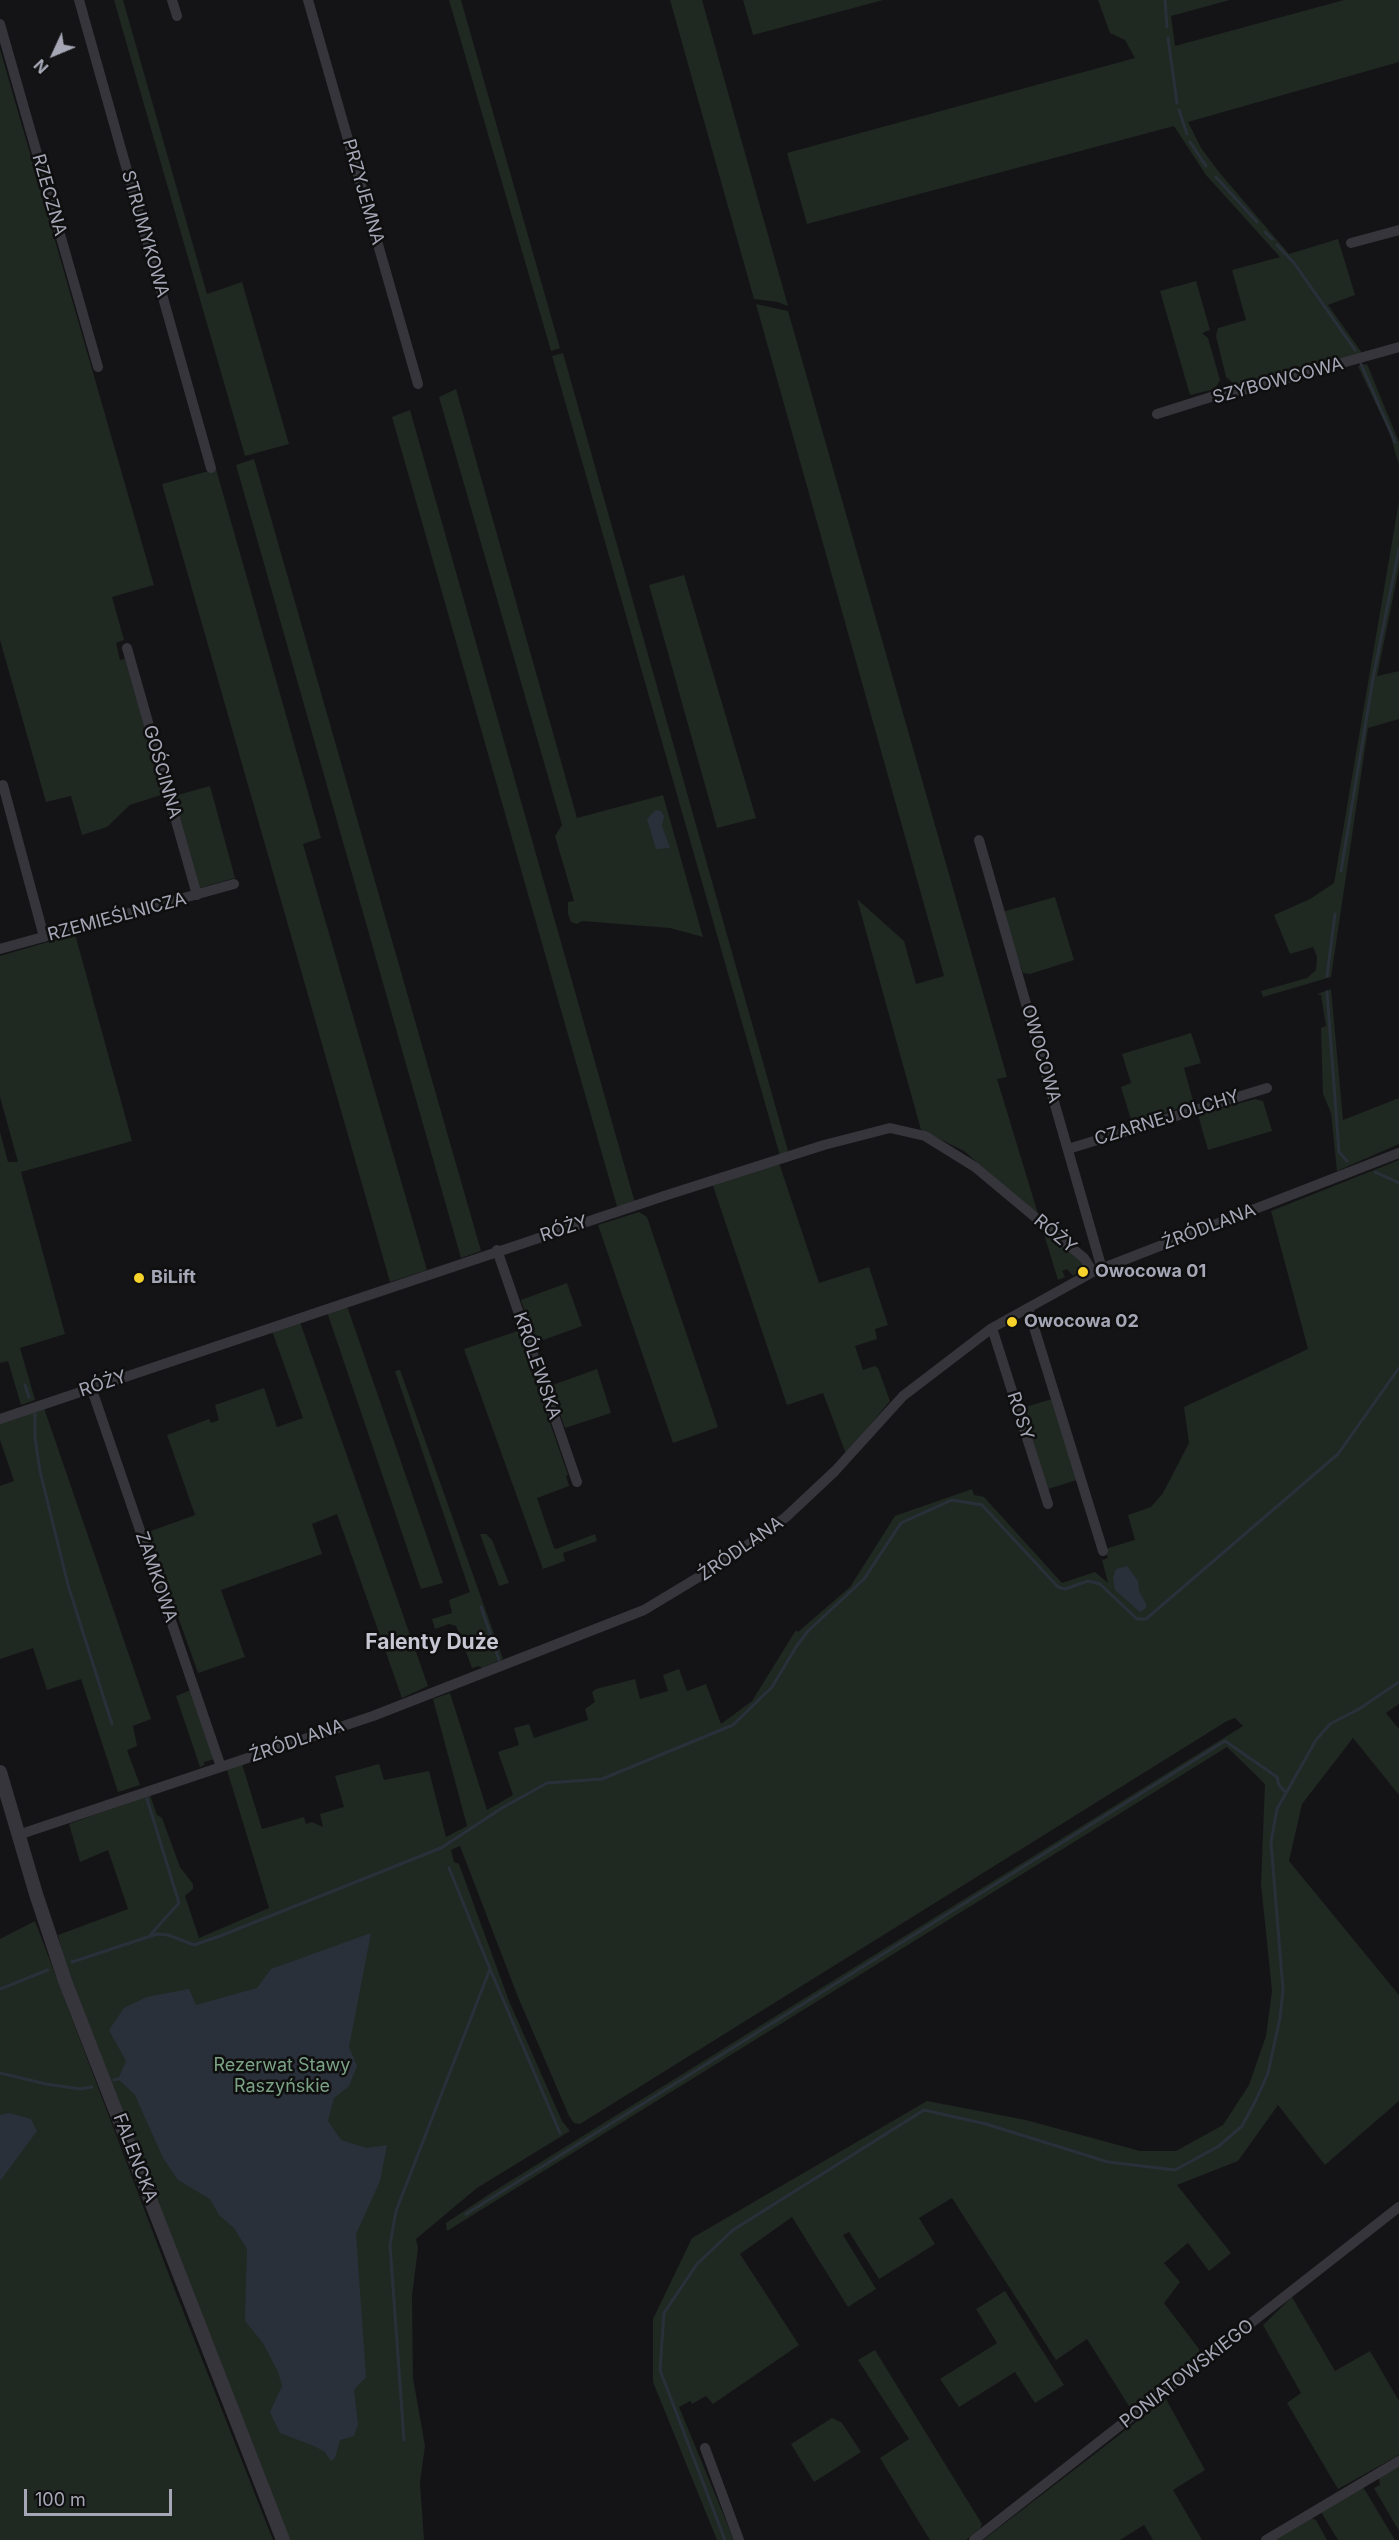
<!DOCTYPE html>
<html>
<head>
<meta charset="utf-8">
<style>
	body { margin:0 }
	#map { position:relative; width:1399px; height:2540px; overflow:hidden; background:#141416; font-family:Inter,sans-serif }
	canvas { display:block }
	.north { position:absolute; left:24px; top:24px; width:60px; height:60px; -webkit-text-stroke:4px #0f0f10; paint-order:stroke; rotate:226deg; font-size:16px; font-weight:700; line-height:24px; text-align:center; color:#a5a7b6 }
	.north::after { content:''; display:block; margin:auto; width:21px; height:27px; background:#a5a7b6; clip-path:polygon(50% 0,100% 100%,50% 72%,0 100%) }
	.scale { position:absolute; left:24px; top:2489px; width:148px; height:27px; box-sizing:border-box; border:3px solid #a5a7b6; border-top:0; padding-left:8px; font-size:18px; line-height:21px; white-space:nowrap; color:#a5a7b6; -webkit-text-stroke:4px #0f0f10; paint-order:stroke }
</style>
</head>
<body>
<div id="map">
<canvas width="1399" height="2540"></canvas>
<div class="north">N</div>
<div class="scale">100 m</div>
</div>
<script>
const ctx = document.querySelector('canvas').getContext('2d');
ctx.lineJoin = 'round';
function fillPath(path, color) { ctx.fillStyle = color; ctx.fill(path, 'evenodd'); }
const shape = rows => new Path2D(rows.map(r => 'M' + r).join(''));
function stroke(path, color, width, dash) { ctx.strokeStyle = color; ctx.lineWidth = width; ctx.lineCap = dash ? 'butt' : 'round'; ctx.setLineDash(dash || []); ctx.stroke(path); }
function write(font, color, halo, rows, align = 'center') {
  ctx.font = font + ' Inter,sans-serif'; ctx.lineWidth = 5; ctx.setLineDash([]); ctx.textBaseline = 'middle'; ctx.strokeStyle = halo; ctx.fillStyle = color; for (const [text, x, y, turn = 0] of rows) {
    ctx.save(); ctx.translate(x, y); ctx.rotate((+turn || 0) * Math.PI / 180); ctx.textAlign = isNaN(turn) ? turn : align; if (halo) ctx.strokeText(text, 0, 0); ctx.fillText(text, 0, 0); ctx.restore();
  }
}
const green = shape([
	[114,0,123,0,207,294,242,282,289,444,245,456],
	[449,0,461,0,560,348,551,351],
	[670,0,702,0,788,306,778,302,754,299],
	[743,0,883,0,753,35],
	[1098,0,1230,0,1171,16,1175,46,1344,0,1399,0,1399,62,1188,122,1201,148,1219,172,1289,254,1338,239,1355,295,1328,305,1362,353,1263,382,1236,386,1226,377,1216,336,1218,328,1246,320,1232,270,1280,257,1206,175,1174,126,807,224,787,153,1135,58,1125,40,1110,33],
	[0,49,154,585,112,597,124,640,116,643,120,660,125,659,164,794,130,805,107,827,82,835,71,796,46,802,0,640],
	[1196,281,1210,330,1202,333,1208,338,1220,380,1215,389,1190,395,1160,291],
	[756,304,788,311,1007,1077,997,1079,1039,1217,964,1151,921,1130,857,899,904,941,916,984,944,976],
	[563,353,788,1151,780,1156,552,356],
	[1367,364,1399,442,1399,465,1390,434,1358,366],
	[456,389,577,818,663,795,703,937,670,928,582,921,577,924,571,922,568,914,568,902,574,901,555,836,562,825,439,397],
	[410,410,635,1203,618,1210,392,417],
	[254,459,481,1251,461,1258,236,465],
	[216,469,321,838,303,844,427,1270,390,1282,162,484],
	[1399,501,1399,568,1377,676,1399,671,1399,719,1368,728,1331,977,1263,997,1261,991,1307,978,1316,970,1317,957,1313,947,1290,954,1274,915,1310,899,1334,883],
	[684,575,756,818,717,828,649,585],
	[210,786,235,878,200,888,174,796],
	[1055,897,1074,960,1030,974,1023,973,1002,912],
	[75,934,132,1141,21,1172,65,1334,20,1348,35,1400,21,1405,8,1361,0,1363,0,1132,8,1162,18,1162,0,1097,0,956],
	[1331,989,1343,1120,1399,1098,1399,1144,1337,1171,1331,1113,1323,1094,1321,1028,1326,1026,1321,995,1317,994],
	[1191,1033,1201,1063,1184,1068,1194,1104,1132,1123,1121,1087,1131,1083,1122,1054],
	[1255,1099,1263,1101,1272,1131,1208,1150,1198,1115],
	[1399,1160,1399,1704,1386,1713,1399,1729,1399,1795,1353,1738,1302,1804,1289,1861,1399,1995,1399,2101,1325,2165,1278,2105,1238,2161,1177,2185,1231,2253,1209,2271,1188,2243,1164,2263,1180,2282,1164,2303,1199,2349,1199,2359,1132,2411,1087,2339,1056,2360,952,2198,919,2218,935,2244,879,2279,849,2232,843,2235,876,2289,848,2307,792,2217,740,2254,799,2345,713,2404,706,2396,692,2404,690,2401,679,2407,734,2540,717,2540,653,2382,653,2319,692,2238,927,2101,1026,2120,1140,2151,1176,2151,1223,2125,1249,2085,1266,2036,1272,1991,1261,1884,1265,1784,1227,1747,447,2231,446,2223,491,2193,1243,1726,1235,1718,1227,1721,580,2124,574,2123,569,2116,518,1997,460,1846,451,1850,454,1862,459,1864,509,2001,562,2121,570,2131,477,2188,416,2239,418,2248,412,2296,413,2378,425,2446,420,2482,424,2540,289,2540,65,1963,58,1935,128,1909,108,1850,80,1862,69,1824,150,1795,157,1815,162,1818,180,1867,193,1884,193,1889,185,1896,199,1938,269,1908,227,1770,242,1764,262,1829,304,1817,306,1824,312,1822,323,1827,320,1814,344,1807,335,1776,379,1764,384,1780,429,1771,446,1837,467,1826,433,1699,450,1693,487,1810,513,1795,498,1752,519,1745,514,1728,529,1724,534,1738,588,1720,585,1709,595,1702,592,1692,596,1689,635,1679,640,1699,668,1691,663,1675,679,1669,687,1691,706,1684,721,1724,752,1701,796,1630,798,1632,850,1587,895,1516,972,1489,974,1495,984,1497,1062,1583,1095,1572,1108,1583,1102,1560,1108,1558,1105,1549,1135,1540,1128,1515,1151,1507,1163,1493,1189,1443,1184,1407,1308,1349,1271,1211],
	[779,1163,819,1283,869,1267,888,1325,875,1329,877,1339,855,1346,863,1370,875,1366,878,1368,890,1401,846,1454,823,1393,787,1405,712,1183],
	[639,1212,647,1217,718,1427,673,1443,598,1225],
	[1043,1231,1082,1261,1084,1269,1073,1276,1067,1269,1062,1271,1065,1277,1058,1280],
	[567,1283,582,1326,535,1343,521,1300],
	[347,1306,443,1583,421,1589,327,1312],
	[300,1322,428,1686,402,1698,337,1514,312,1524,322,1554,221,1590,245,1657,198,1673,148,1532,195,1515,167,1435,209,1419,211,1423,219,1420,215,1405,264,1388,277,1427,303,1418,272,1331],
	[518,1331,568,1475,566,1476,569,1486,537,1498,554,1548,556,1549,595,1534,597,1541,563,1553,565,1561,543,1569,464,1349],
	[597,1369,611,1413,565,1428,550,1386],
	[400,1370,503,1659,482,1668,479,1666,472,1668,456,1626,449,1624,435,1629,432,1619,452,1613,449,1600,470,1592,395,1371],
	[1052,1399,1077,1480,1048,1489,1022,1408],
	[44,1408,151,1719,133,1726,137,1746,127,1750,140,1785,118,1792,81,1679,47,1690,33,1648,0,1659,0,1486,14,1481,0,1440,0,1423],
	[480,1534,486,1534,492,1540,509,1583,499,1586],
	[191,1690,215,1759,204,1762,204,1765,200,1767,176,1696],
	[35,1921,174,2288,273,2540,0,2540,0,1939],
	[1005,2291,1064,2385,1035,2403,1015,2372,959,2407,940,2379,997,2343,976,2309],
	[1292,2297,1335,2371,1370,2351,1399,2401,1399,2455,1338,2489,1287,2403,1301,2393,1263,2325],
	[875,2350,982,2524,980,2529,966,2540,930,2540,880,2458,909,2439,858,2360],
	[1166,2399,1205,2470,1173,2490,1202,2540,1153,2540,1144,2525,1120,2540,983,2540],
	[832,2418,842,2423,861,2452,814,2482,791,2444],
	[1399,2466,1399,2531,1374,2488,1380,2485,1379,2478],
	[1363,2487,1395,2540,1338,2540,1321,2512],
	[1311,2518,1316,2520,1327,2540,1275,2540]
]);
const water = shape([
	[656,810,661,811,664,816,662,826,670,848,656,849,647,819],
	[1127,1566,1138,1581,1139,1591,1146,1604,1146,1608,1140,1612,1115,1590,1113,1578,1116,1569],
	[371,1933,349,2047,357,2066,349,2086,334,2098,328,2121,341,2140,367,2148,387,2145,380,2181,356,2234,366,2377,354,2390,358,2424,354,2436,340,2440,335,2458,331,2461,325,2452,314,2446,280,2433,270,2412,282,2386,278,2372,263,2343,245,2321,247,2249,234,2228,219,2215,210,2199,178,2180,163,2158,135,2095,118,2079,126,2061,109,2030,124,2008,147,1997,189,1989,196,2005,257,1988,271,1969],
	[9,2113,31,2119,37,2131,0,2181,0,2115]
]);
const stream = shape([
	[1165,0,1167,27],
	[1168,38,1177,103],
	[1179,110,1187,134],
	[1190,142,1206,166],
	[1216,177,1257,222],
	[1265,232,1272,239],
	[1277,245,1294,263,1355,350],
	[1361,364,1395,442],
	[1341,871,1374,673,1399,549],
	[1327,976,1335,914],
	[1327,992,1339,1152,1347,1161],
	[1375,1172,1399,1183],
	[25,1385,29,1397],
	[35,1414,35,1438,40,1471,68,1585,112,1724],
	[481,1607,499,1660],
	[147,1799,179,1903,151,1934],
	[72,1962,157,1934,168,1935,194,1945,220,1936,441,1848,502,1808,547,1783,602,1779,733,1725,772,1687,796,1647,808,1631,864,1579,901,1523,952,1500,982,1505,1058,1587,1065,1589,1088,1581,1100,1584,1137,1619,1146,1619,1338,1454,1399,1368],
	[490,1969,560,2133],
	[0,1989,48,1970],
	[0,2073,46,2084,80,2089,92,2087],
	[114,2080,118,2079],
	[466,2214,1225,1741,1277,1777,1279,1785,1285,1792],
	[404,2440,390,2245,396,2211,490,1969,449,1868],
	[725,2540,660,2370,664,2313,697,2264,733,2230,924,2110,986,2124,1108,2162,1175,2170,1219,2146,1242,2126,1256,2100,1268,2073,1280,2018,1283,1990,1271,1842,1277,1809,1316,1740,1330,1724,1359,1709,1399,1682]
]);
const minor = shape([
	[79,0,211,468],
	[172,0,177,16],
	[308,0,418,384],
	[0,24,98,367],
	[1351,243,1399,230],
	[1157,414,1227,392,1249,389,1399,347],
	[127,648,197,895],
	[3,785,44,937],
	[979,840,1102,1269],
	[0,949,234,884],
	[1068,1149,1267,1088],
	[497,1250,577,1482],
	[1028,1308,1103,1551],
	[992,1328,1048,1504],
	[91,1387,221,1767],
	[0,1419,664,1196,824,1145,890,1128,925,1136,975,1167,1084,1258,1093,1272],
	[18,1835,373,1716,644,1610,727,1560,786,1517,835,1471,903,1396,992,1328,1093,1272,1399,1153],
	[705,2448,739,2540],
	[974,2540,1399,2207],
	[1266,2540,1399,2461]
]);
const tertiary = shape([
	[0,1772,36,1894,65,1981,283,2540]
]);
const markers = [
	[1083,1272,6,"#f7d32b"],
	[139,1278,6,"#f7d32b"],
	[1012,1322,6,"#f7d32b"]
];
const streetNames = [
	["PRZYJEMNA",363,192,74],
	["RZECZNA",49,195,74],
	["STRUMYKOWA",145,234,74],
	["SZYBOWCOWA",1278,381,-15],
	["GOŚCINNA",162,772,74],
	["RZEMIEŚLNICZA",117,917,-15],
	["OWOCOWA",1041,1054,74],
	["CZARNEJ OLCHY",1167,1118,-17],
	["ŹRÓDLANA",1209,1227,-21],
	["RÓŻY",564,1229,-18],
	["RÓŻY",1055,1234,40],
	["KRÓLEWSKA",537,1366,71],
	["RÓŻY",103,1384,-18],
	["ROSY",1020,1416,72],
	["ŹRÓDLANA",741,1549,-35],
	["ZAMKOWA",156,1577,71],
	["ŹRÓDLANA",297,1741,-19],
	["FALENCKA",135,2158,69],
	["PONIATOWSKIEGO",1187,2374,-38]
];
const poiNames = [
	["Owocowa 01",1095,1272],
	["BiLift",151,1278],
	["Owocowa 02",1024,1322]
];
const parkNames = [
	["Rezerwat Stawy",282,2066],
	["Raszyńskie",282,2087]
];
const quarterNames = [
	["Falenty Duże",432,1643]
];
fillPath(green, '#202822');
fillPath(water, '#2a303a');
stroke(stream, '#2a303a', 3);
stroke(minor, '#35353b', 10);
stroke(tertiary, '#35353b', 14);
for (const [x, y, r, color] of markers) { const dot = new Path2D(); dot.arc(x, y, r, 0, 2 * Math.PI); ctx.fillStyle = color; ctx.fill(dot); stroke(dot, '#0f0f10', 2); }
write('18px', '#a5a7b6', '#0f0f10', streetNames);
write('bold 18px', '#a5a7b6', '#0f0f10', poiNames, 'left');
write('18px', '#7ba284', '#0f0f10', parkNames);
write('bold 21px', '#c6c7d2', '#0f0f10', quarterNames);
</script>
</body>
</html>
